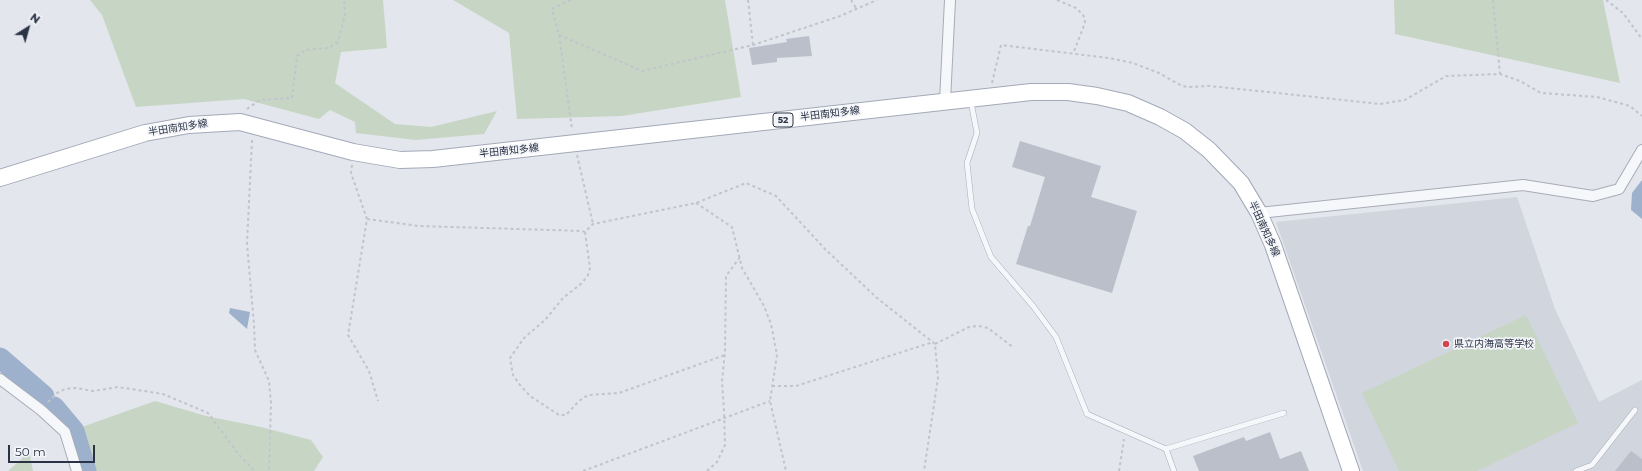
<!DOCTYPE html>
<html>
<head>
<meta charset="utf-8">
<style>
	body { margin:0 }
	#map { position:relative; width:1642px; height:471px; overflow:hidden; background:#e3e6ec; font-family:Montserrat,sans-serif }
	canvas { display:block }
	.north { position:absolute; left:8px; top:8px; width:40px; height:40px; -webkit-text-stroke:3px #f3f5f9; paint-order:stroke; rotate:37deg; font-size:11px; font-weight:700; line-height:16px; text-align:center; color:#2a3245 }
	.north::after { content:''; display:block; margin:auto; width:14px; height:18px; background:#2a3245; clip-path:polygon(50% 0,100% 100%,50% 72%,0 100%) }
	.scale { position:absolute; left:8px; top:445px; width:87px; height:18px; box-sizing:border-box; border:2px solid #2a3245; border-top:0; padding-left:5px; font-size:12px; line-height:14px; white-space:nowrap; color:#2a3245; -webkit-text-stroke:3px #f3f5f9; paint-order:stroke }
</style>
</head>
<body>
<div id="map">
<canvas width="1642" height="471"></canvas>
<div class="north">N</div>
<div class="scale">50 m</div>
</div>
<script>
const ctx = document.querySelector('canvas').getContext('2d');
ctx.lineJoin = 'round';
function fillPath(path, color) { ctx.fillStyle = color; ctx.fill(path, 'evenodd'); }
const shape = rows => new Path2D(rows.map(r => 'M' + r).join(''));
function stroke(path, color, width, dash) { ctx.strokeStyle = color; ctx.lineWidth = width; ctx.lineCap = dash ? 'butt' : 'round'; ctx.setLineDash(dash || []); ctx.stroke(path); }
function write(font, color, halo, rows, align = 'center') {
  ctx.font = font + ' Montserrat,"Noto Sans JP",sans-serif'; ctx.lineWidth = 3.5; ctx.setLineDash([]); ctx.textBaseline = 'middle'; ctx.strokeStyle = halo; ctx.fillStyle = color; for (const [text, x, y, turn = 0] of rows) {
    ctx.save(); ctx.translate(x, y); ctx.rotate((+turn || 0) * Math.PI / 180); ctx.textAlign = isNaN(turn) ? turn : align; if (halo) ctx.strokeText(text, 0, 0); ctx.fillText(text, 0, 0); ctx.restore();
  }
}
const built = shape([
	[1517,197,1555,309,1599,402,1642,380,1642,471,1363,471,1276,222]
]);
const green = shape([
	[90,0,383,0,387,48,341,52,335,83,395,124,431,127,497,111,484,134,416,140,356,133,355,122,330,110,319,119,244,99,136,107,102,15],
	[453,0,725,0,741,97,622,116,517,119,509,33],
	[1394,0,1603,0,1620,83,1395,34],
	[1526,315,1578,423,1477,471,1399,471,1362,393],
	[155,401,206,416,261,427,311,440,323,457,314,471,92,471,79,428],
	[29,452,33,471,8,471]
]);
const water = shape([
	[1642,180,1642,219,1631,210,1632,193],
	[230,308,250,312,247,329,229,313]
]);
const river = shape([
	[0,358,44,396],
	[54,407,74,431,86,471]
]);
const building = shape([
	[809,36,812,56,777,58,777,62,752,65,749,48,787,42,786,39],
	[1020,141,1101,166,1091,197,1137,211,1112,293,1016,264,1028,226,1030,226,1045,177,1012,167],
	[1270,432,1280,459,1301,451,1309,471,1199,471,1193,456,1244,437,1246,441],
	[1631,451,1642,459,1642,471,1615,471]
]);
const path = shape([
	[571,0,552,9,559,35,572,129],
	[748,0,753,45],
	[851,0,856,8],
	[1057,0,1076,8,1083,15,1085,19,1085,23,1073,54],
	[1493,0,1500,74],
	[1606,0,1623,13,1642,39],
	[559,35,642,71,753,45,840,16,877,0],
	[992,83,1001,45,1109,58,1133,63,1159,73,1182,86,1188,87,1209,86,1268,92,1380,104,1405,100,1446,76,1500,74,1520,81,1541,93,1597,97,1630,106,1642,116],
	[247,109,260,100,292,98,297,56,305,50,329,48,338,42,345,15,344,0],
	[252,140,247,243,254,325,255,350,269,381,271,403,269,471],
	[577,155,593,224],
	[352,165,351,173,367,219,348,335,369,371,378,401],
	[696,203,732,227,742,268,764,306,771,324,777,355,770,401,786,471],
	[367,219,419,226,582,231,585,232,593,224,696,203,746,183,776,196,825,249,877,298,935,344,938,378,924,471],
	[585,232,590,268,588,275,582,283,563,298,545,320,524,338,510,358,513,375,520,385,530,396,559,415,566,415,579,401,588,395,619,393,725,355],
	[935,344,969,327,979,326,988,328,1014,348],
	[772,386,796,386,930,343,932,340],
	[48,402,57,393,65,389,76,388,93,391,118,387,163,394,208,413,240,456,255,471],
	[583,471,770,401],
	[707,471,717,462,725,445,724,410,722,381,725,352,726,276,740,257],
	[1119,471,1124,439]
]);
const service = shape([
	[971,102,977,133,967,163,972,209,991,257,1033,306,1056,337,1087,414,1166,449,1284,413],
	[1166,449,1174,471],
	[1576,471,1592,465,1635,410]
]);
const minor = shape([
	[945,101,950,0],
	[1259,213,1523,185,1593,196,1619,189,1642,150],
	[0,379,41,410,65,432,77,471]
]);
const primary = shape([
	[0,178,145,133,189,125,240,122,353,152,400,160,433,159,1031,92,1068,92,1097,96,1128,103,1160,117,1185,131,1209,150,1241,183,1259,213,1273,245,1351,471]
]);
const markers = [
	[1446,344,4,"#d34650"]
];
const shields = [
	[783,120,20]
];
const shieldNames = [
	["52",783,120]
];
const streetNames = [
	["半田南知多線",830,114,-7],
	["半田南知多線",178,128,-9],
	["半田南知多線",509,151,-6],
	["半田南知多線",1264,229,65]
];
const poiNames = [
	["県立内海高等学校",1454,344]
];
fillPath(built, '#d1d5de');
fillPath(green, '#c7d6c4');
fillPath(water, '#9db1cc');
stroke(river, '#9db1cc', 21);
fillPath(building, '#babfca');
stroke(service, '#a8acb7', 6);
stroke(minor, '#a8acb7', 12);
stroke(primary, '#a2a9b8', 18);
stroke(path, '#c1c4cb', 2, [3, 3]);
stroke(service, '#f6f7fa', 5);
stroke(minor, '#f6f7fa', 10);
stroke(primary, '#fff', 16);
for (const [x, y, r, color] of markers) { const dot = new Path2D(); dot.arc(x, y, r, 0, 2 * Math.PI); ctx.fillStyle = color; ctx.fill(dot); stroke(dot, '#f3f5f9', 1.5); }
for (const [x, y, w] of shields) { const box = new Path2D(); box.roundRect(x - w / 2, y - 7, w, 14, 3); ctx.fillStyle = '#f3f5f9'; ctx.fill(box); stroke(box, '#2a3245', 1); }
write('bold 9px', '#2a3245', null, shieldNames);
write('10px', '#2a3245', '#f3f5f9', streetNames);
write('10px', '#2a3245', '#f3f5f9', poiNames, 'left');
</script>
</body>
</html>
